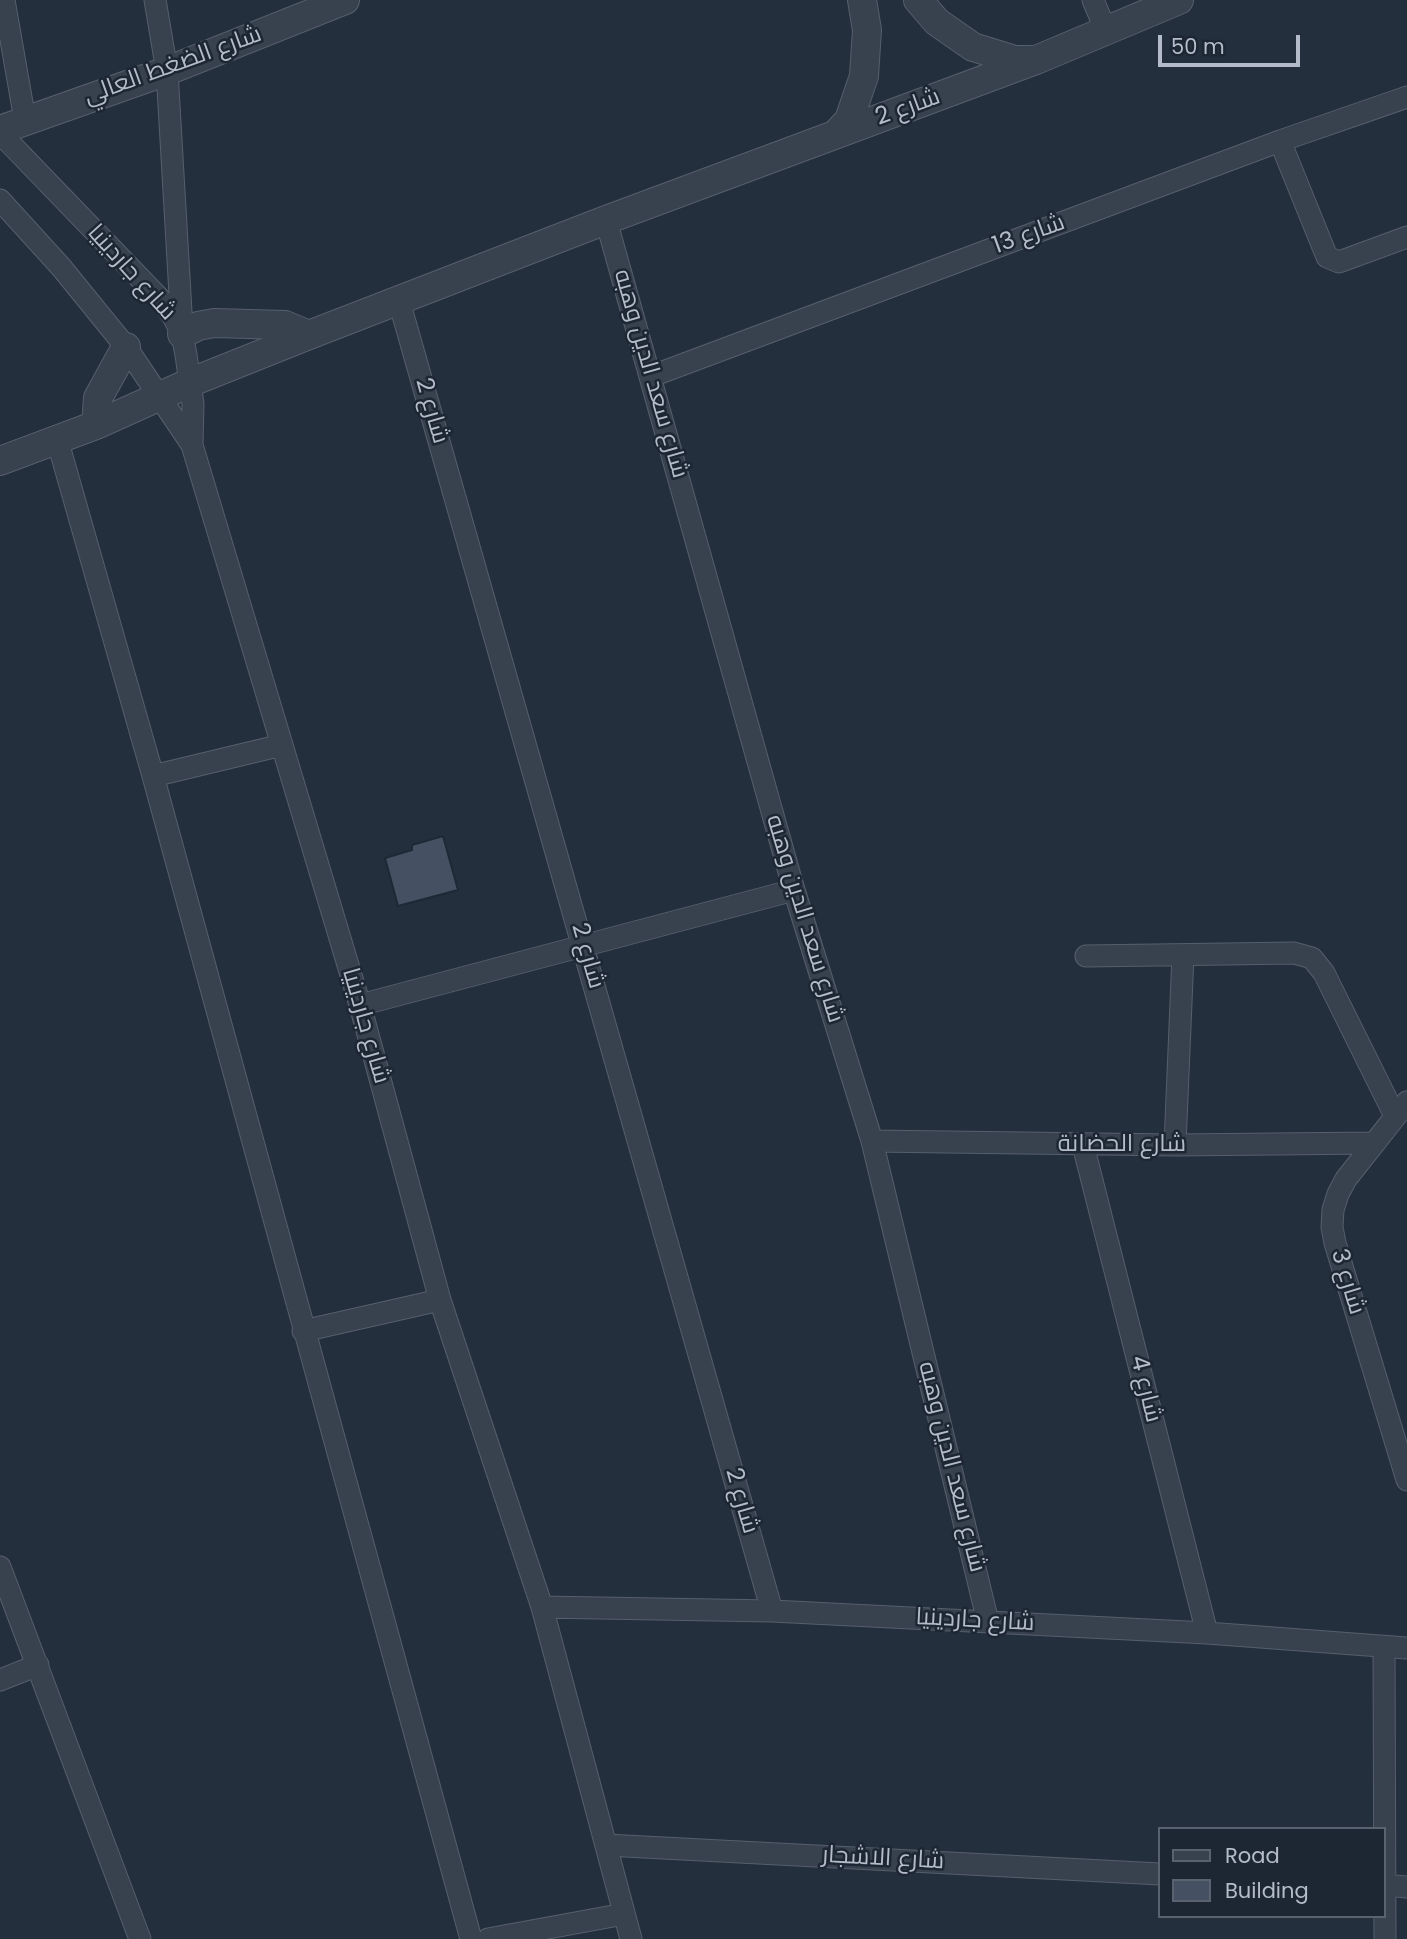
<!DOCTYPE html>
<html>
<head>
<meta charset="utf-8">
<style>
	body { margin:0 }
	#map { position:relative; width:1407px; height:1939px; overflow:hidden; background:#242f3e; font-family:Poppins,sans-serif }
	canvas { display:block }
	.legend { position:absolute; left:1158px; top:1827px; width:228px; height:91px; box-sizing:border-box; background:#1d2633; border:2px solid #59626f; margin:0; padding:9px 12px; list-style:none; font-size:21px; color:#b4bcc9 }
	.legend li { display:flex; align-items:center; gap:14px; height:35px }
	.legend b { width:35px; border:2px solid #59626f }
	.scale { position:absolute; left:1158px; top:35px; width:142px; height:32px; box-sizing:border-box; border:4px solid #b4bcc9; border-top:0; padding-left:9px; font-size:21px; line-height:24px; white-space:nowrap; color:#b4bcc9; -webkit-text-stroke:5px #1d2633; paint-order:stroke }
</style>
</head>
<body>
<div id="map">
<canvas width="1407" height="1939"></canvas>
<ul class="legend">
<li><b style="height:9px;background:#38414e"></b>Road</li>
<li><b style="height:19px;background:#455162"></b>Building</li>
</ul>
<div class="scale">50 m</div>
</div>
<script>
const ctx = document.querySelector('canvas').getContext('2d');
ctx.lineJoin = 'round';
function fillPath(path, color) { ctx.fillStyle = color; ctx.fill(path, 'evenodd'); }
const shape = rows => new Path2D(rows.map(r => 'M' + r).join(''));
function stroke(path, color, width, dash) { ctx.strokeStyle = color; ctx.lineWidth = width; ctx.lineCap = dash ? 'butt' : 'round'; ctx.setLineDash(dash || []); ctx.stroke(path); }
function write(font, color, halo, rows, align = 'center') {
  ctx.font = font + ' Poppins,Cairo,sans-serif'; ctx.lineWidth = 5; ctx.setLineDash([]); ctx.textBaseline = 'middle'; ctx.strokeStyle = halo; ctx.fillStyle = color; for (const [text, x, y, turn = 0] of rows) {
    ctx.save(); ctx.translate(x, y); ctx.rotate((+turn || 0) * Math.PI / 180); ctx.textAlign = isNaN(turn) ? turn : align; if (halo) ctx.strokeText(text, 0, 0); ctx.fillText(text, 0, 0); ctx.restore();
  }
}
const building = shape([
	[443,836,458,890,398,906,385,858,412,850,412,845,443,836]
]);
const minor = shape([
	[4,0,25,120],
	[155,0,167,71,182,329],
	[1093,0,1106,31],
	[0,133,162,301,174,318,182,334,186,355,193,404,192,445],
	[1280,141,1327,257,1339,262,1407,237],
	[0,200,61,267,126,347,192,445,360,1005,440,1300,542,1607,631,1939],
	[606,220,794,890,872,1141,988,1622],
	[399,301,772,1611],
	[652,376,1280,141,1407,97],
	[57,439,153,776,471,1939],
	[153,776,282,745],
	[1086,956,1294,953,1312,958,1324,973,1395,1116],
	[360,1005,794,890],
	[1407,1102,1346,1179,1338,1194,1333,1210,1332,1227,1335,1243,1407,1480],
	[872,1141,1175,1145,1373,1143],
	[1083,1145,1207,1633],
	[1175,1145,1183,955],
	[303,1331,440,1300],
	[0,1567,140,1939],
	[542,1607,772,1611,1207,1633,1407,1648],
	[1384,1647,1385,1939],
	[0,1680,38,1665],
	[606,1845,1160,1874],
	[1384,1885,1407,1887],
	[488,1939,624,1914]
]);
const tertiary = shape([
	[918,0,937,22,973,47,1015,60,1032,60],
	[0,130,167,71,345,0],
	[836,134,849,120,864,76,867,30,862,0],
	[182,334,198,326,214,323,285,325,309,335],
	[96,425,98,398,126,347],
	[0,461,96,425,189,383,309,335,606,220,1036,60,1179,0]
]);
const streetNames = [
	["شارع الضغط العالي",173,66,-20],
	["شارع 2",908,108,-20],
	["شارع 13",1029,235,-20],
	["شارع جاردينيا",131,273,48],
	["شارع سعد الدين وهبه",650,374,74],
	["شارع 2",431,411,74],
	["شارع سعد الدين وهبه",804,919,73],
	["شارع 2",587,956,74],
	["شارع جاردينيا",365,1026,74],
	["شارع الحضانة",1122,1145],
	["شارع 3",1347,1282,73],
	["شارع 4",1145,1389,76],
	["شارع سعد الدين وهبه",951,1467,76],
	["شارع 2",741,1501,74],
	["شارع جاردينيا",975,1621,3],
	["شارع الاشجار",883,1859,3]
];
fillPath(building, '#455162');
stroke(building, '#1f2835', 2);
stroke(minor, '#565f6c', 23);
stroke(tertiary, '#565f6c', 30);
stroke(minor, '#38414e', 21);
stroke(tertiary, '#38414e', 28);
write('24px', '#b4bcc9', '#1d2633', streetNames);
</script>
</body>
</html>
